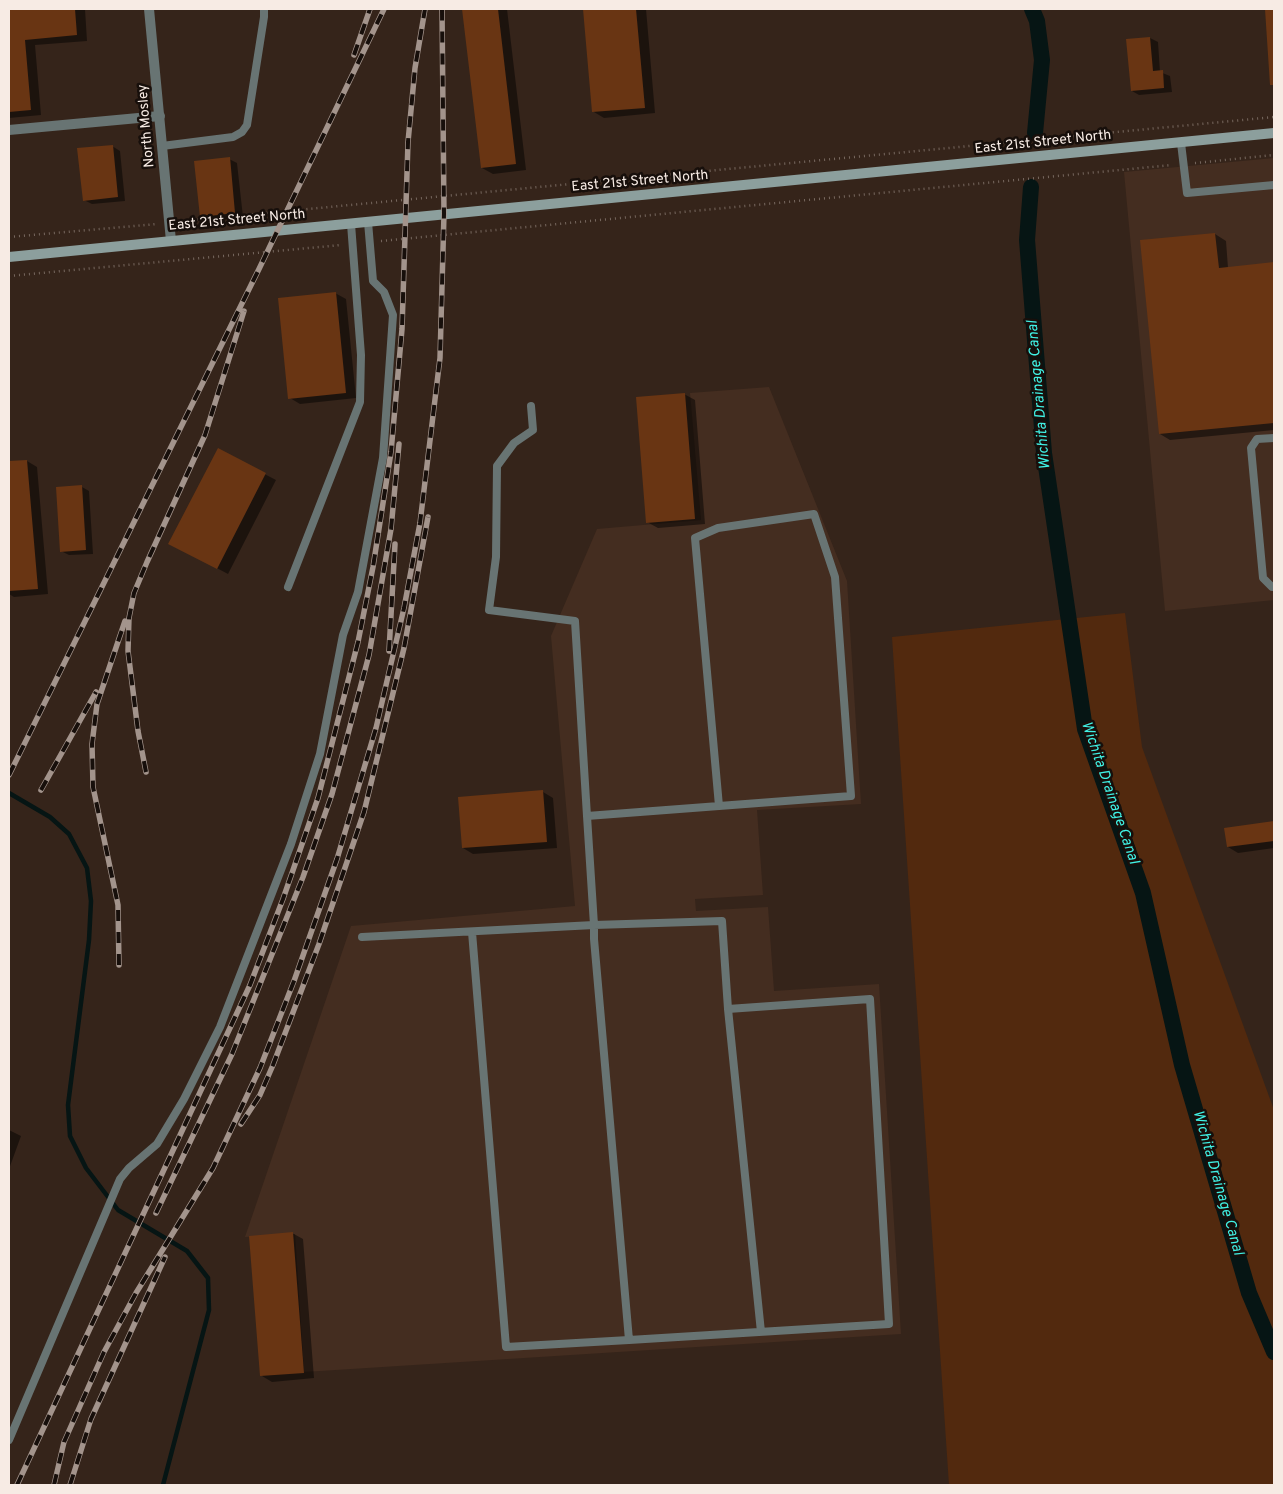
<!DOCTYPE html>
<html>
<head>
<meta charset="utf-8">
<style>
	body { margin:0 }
	#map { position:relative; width:1283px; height:1494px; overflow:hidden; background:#35241a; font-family:Overpass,sans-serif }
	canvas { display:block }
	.frame { position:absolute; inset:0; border:10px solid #f7ebe4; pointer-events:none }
</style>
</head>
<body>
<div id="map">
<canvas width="1283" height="1494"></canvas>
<div class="frame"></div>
</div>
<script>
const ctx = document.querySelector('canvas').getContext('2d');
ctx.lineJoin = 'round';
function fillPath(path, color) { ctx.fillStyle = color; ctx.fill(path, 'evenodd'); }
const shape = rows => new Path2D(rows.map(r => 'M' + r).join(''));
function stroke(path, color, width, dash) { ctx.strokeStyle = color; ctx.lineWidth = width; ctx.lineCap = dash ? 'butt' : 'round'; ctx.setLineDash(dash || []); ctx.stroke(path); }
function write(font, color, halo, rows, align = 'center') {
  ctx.font = font + ' Overpass,sans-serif'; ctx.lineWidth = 5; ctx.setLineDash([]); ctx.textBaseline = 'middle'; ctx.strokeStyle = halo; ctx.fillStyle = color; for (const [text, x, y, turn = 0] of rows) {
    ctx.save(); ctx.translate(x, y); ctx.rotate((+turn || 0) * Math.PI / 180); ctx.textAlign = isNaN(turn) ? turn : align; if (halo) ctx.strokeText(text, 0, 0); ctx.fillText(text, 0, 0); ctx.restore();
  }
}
const built = shape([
	[1274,158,1274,600,1165,611,1124,172],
	[769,387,847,581,861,804,757,810,763,895,695,899,696,911,768,907,774,991,879,984,901,1334,304,1372,295,1234,245,1237,351,926,575,906,551,636,597,529,701,520,690,393]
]);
const green = shape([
	[1125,613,1142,747,1274,1110,1274,1485,949,1485,892,637]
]);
const shadow = shape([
	[9,9,85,9,87,41,35,45,41,115,9,118],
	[463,9,507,9,526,170,493,174,482,168],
	[585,9,646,9,655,113,604,118,594,112],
	[1267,9,1274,9,1274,86,1272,84],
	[1150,38,1158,42,1160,72,1170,76,1172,92,1139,95,1132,91],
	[112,146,120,151,125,201,92,204,84,200],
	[229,159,237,163,243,217,208,221,201,216],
	[1215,234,1226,241,1228,268,1274,264,1274,430,1170,440,1160,434,1142,241],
	[335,293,346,299,356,398,300,404,290,398],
	[684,394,695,400,705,524,658,528,647,522],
	[218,450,276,480,228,574,179,548],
	[27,461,37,467,48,594,14,597,9,594,9,472],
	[82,487,89,491,93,554,69,555,61,551],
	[543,792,553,798,557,848,473,854,463,848],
	[1274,822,1274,848,1238,853,1228,847,1225,829],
	[9,1130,21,1136,9,1169],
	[292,1233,303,1239,314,1378,272,1382,262,1376]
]);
const stream = shape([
	[9,793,50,817,69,834,87,868,91,901,89,940,68,1105,70,1136,86,1168,118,1210,187,1251,208,1278,209,1310,163,1485]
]);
const canal = shape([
	[1032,9,1037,21,1042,60,1035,133],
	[1031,187,1027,240,1044,453,1085,729,1143,893,1182,1065,1249,1293,1274,1352]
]);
const building = shape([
	[9,9,75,9,77,35,25,40,31,110,9,112],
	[462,9,498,9,516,164,481,168],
	[583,9,636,9,645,108,592,112],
	[1265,9,1274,9,1274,85,1270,85],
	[1150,37,1153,71,1163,70,1164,88,1131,91,1126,39],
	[113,145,118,197,83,201,77,148],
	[230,157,235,213,200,217,194,161],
	[1215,233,1219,268,1274,262,1274,423,1159,434,1140,240],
	[336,292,346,393,288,399,278,298],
	[685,393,695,519,646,523,636,397],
	[218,448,266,473,217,569,168,544],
	[27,460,38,589,9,591,9,461],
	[82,485,86,550,60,552,56,487],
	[543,790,547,842,462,848,458,797],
	[1274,821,1274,841,1227,847,1224,828],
	[293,1232,304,1373,260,1376,249,1236]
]);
const path = shape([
	[1195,163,1274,155],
	[182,221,1274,117],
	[9,237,157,224],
	[381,241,1172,165],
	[9,276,341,245]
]);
const service = shape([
	[1181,143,1187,193,1274,185],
	[162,146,233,137,242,132,247,125,264,17,264,9],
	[1274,438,1257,439,1251,448,1263,578,1272,587,1274,587],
	[288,587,360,402,361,355,351,224],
	[587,816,851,796,835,577,814,514,718,528,695,538,719,806],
	[472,932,506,1347,629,1340],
	[362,937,594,925,722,921,728,1009,870,999,889,1324,629,1340,594,939,594,925,587,816,575,621,489,610,496,557,497,466,514,443,533,430,531,406],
	[728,1009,761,1332],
	[9,1440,120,1179,129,1168,157,1144,184,1099,220,1027,291,844,320,754,343,635,358,592,383,458,393,315,384,292,373,281,368,222]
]);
const minor = shape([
	[9,130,160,116]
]);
const tertiary = shape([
	[149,9,171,241]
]);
const secondary = shape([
	[9,257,1274,133]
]);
const rail = shape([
	[354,55,370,9],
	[389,651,395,544],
	[146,772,138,731,128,651,129,618,134,593,147,562,205,435,244,311],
	[9,775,259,269,384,9],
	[41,790,96,692],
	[119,965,118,905,93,787,92,744,97,704,125,621],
	[241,1124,260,1095,273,1065,319,944,364,812,404,648,428,517],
	[156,1213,232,1054,303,877,332,794,369,655,391,529,399,444],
	[17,1485,250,985,283,899,318,798,358,642,373,567,391,452,402,329,408,142,415,68,425,9],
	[54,1485,64,1442,104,1352,136,1293,213,1168,260,1068,294,981,337,859,376,728,404,608,420,523,440,358,444,214,442,9],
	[70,1485,91,1419,165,1257]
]);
const streetNames = [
	["North Mosley",147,126,-95],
	["East 21st Street North",1043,143,-6],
	["East 21st Street North",640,182,-5],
	["East 21st Street North",237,221,-5]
];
const waterNames = [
	["Wichita Drainage Canal",1040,395,-95],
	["Wichita Drainage Canal",1109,793,71],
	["Wichita Drainage Canal",1217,1183,74]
];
fillPath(built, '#442d20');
fillPath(green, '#52290e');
fillPath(shadow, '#0007');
stroke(stream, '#061514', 4.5);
stroke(canal, '#061514', 16);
fillPath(building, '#693513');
stroke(path, '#77685f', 2.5, [1, 4]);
stroke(service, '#687473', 8);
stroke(minor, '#687473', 10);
stroke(tertiary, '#687473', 10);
stroke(secondary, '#8c9f9d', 10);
stroke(rail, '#a3948c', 5.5);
stroke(rail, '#170f0b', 4, [11]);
write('14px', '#f7ebe4', '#170f0b', streetNames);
write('italic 15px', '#40f1e5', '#170f0b', waterNames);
</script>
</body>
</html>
